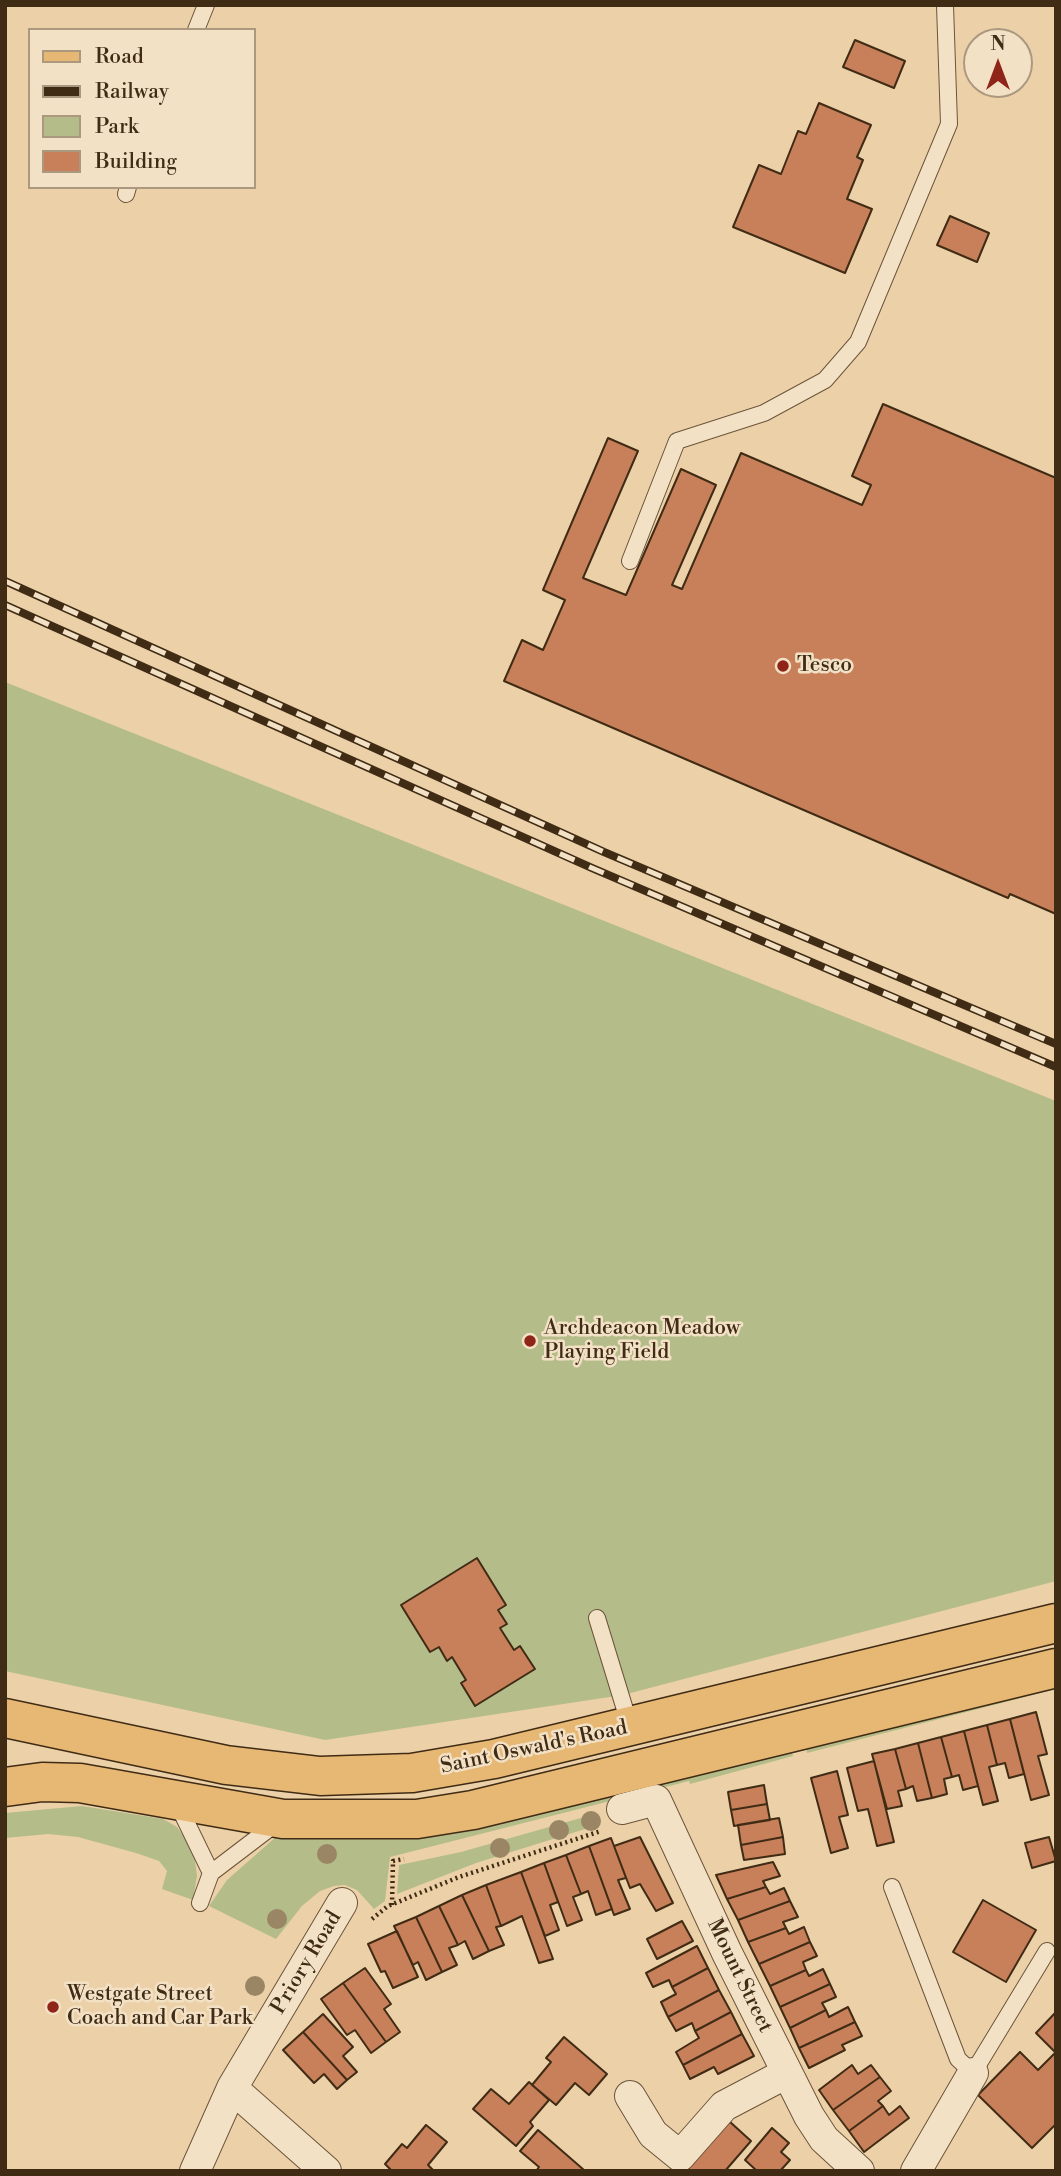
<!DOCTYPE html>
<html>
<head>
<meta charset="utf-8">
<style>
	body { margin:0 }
	#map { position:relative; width:1061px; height:2176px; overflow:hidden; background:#ecd1a8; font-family:"Libre Bodoni",serif }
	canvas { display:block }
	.frame { position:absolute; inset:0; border:7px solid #402b15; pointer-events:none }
	.legend { position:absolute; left:28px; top:28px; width:228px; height:161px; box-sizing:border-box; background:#f3e1c6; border:2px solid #ab987f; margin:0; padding:9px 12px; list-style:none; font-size:21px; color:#402b15 }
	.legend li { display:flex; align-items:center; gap:14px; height:35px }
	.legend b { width:35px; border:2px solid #ab987f }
	.north { position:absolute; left:963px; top:28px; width:70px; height:70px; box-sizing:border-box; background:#f3e1c6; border:2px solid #ab987f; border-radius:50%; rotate:0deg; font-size:19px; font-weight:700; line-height:28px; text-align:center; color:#402b15 }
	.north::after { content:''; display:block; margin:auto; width:24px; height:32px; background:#8f2418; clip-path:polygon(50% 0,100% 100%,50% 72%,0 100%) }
</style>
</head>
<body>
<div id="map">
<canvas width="1061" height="2176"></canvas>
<div class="frame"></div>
<ul class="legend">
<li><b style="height:9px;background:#e6b874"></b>Road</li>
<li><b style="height:9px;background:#402b15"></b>Railway</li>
<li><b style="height:19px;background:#b4bc8a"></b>Park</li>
<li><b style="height:19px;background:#c7805a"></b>Building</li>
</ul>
<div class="north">N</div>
</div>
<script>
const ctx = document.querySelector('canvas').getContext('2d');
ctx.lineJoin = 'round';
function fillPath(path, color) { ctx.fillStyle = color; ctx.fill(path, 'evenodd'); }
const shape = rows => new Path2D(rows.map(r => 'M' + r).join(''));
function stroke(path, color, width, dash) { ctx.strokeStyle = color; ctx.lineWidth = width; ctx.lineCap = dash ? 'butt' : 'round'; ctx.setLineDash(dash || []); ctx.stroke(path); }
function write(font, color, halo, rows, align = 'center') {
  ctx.font = font + ' "Libre Bodoni",serif'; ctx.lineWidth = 5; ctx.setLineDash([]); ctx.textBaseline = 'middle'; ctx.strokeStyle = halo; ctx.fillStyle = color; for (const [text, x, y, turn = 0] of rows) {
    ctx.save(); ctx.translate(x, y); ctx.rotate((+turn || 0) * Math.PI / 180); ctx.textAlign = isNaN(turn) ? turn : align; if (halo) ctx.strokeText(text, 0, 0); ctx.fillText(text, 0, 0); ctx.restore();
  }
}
const green = shape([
	[5,682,1056,1101,1056,1581,623,1695,325,1740,5,1671],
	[1056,1681,1056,1689,807,1753,806,1746],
	[791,1749,793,1756,690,1784,689,1781,390,1857,385,1901,374,1909,357,1890,345,1885,334,1886,320,1891,302,1906,276,1939,209,1906,227,1880,277,1836],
	[82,1806,163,1819,177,1827,188,1842,195,1861,197,1876,193,1900,162,1889,167,1871,159,1861,136,1853,78,1837,48,1834,5,1838,5,1813],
	[595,1814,598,1825,476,1863,397,1894,399,1865,461,1852]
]);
const building = shape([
	[855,40,905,61,894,88,843,67,855,40],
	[819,103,871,125,857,157,863,160,847,199,872,209,845,273,733,227,759,165,781,174,798,131,806,134,819,103],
	[950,216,989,233,977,262,937,245,950,216],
	[883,404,1056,478,1056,914,1010,894,1008,898,504,681,522,640,543,650,565,600,543,590,608,438,638,451,583,578,626,595,681,469,716,485,672,585,682,589,741,453,862,505,871,485,852,476,883,404],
	[477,1558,506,1605,498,1610,507,1624,500,1628,514,1650,520,1646,535,1669,475,1706,461,1683,466,1680,452,1657,447,1661,439,1647,430,1652,401,1605,477,1558],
	[1036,1712,1047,1754,1038,1756,1049,1795,1031,1800,1010,1719,1036,1712],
	[1010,1719,1024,1774,1009,1778,1005,1763,997,1765,987,1725,1010,1719],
	[987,1725,997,1765,989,1767,998,1801,983,1805,964,1731,987,1725],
	[964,1731,978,1786,963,1790,959,1775,952,1777,941,1737,964,1731],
	[941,1737,952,1777,944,1779,947,1794,932,1798,918,1743,941,1737],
	[918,1743,932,1798,917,1801,913,1786,906,1789,895,1749,918,1743],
	[895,1749,906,1789,898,1791,902,1806,887,1809,872,1754,895,1749],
	[874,1761,894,1842,877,1846,868,1809,858,1811,847,1768,874,1761],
	[837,1771,848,1815,839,1817,848,1848,831,1853,811,1778,837,1771],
	[764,1785,767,1804,731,1810,728,1792,764,1785],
	[767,1804,770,1820,734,1826,731,1810,767,1804],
	[779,1818,783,1837,741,1845,738,1825,779,1818],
	[640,1837,673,1903,656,1911,640,1884,630,1888,614,1846,640,1837],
	[783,1837,785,1854,744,1860,741,1845,783,1837],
	[1049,1837,1056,1861,1032,1868,1025,1843,1049,1837],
	[611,1838,626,1878,618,1880,630,1909,614,1915,589,1846,611,1838],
	[589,1846,612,1909,596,1915,588,1891,581,1894,566,1855,589,1846],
	[566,1855,581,1894,573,1897,582,1920,567,1926,544,1863,566,1855],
	[773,1862,780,1876,763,1881,766,1887,727,1899,716,1875,773,1862],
	[544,1863,558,1902,550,1905,559,1930,545,1936,521,1872,544,1863],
	[521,1872,553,1959,539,1963,522,1916,501,1926,486,1885,521,1872],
	[486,1885,501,1926,496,1927,504,1945,489,1951,462,1895,486,1885],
	[766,1887,770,1894,784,1888,790,1901,738,1920,727,1899,766,1887],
	[462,1895,489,1951,473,1959,465,1941,458,1945,439,1906,462,1895],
	[983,1900,1036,1930,1006,1982,953,1952,983,1900],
	[790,1901,798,1917,783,1922,786,1928,748,1942,738,1920,790,1901],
	[439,1906,458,1945,449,1948,457,1965,442,1972,416,1917,439,1906],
	[416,1917,442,1972,426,1980,418,1962,413,1965,394,1926,416,1917],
	[682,1921,693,1941,657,1959,647,1939,682,1921],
	[804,1927,810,1942,759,1964,748,1942,786,1928,789,1934,804,1927],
	[397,1931,418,1977,393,1988,385,1971,381,1972,368,1944,397,1931],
	[810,1942,817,1956,803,1962,806,1970,770,1986,759,1964,810,1942],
	[697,1946,708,1968,672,1987,669,1980,653,1987,646,1973,697,1946],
	[365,1968,391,2004,384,2009,400,2032,386,2042,343,1983,365,1968],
	[708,1968,719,1990,668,2017,661,2002,676,1994,672,1987,708,1968],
	[823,1969,830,1984,780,2007,770,1986,806,1970,809,1976,823,1969],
	[343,1983,386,2042,371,2053,355,2030,347,2035,321,1999,343,1983],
	[830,1984,836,1997,822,2003,826,2010,790,2028,780,2007,830,1984],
	[719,1990,731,2012,695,2031,692,2023,676,2031,668,2017,719,1990],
	[848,2007,855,2022,799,2048,790,2028,826,2010,829,2017,848,2007],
	[731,2012,742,2034,683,2065,676,2052,699,2038,695,2031,731,2012],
	[1056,2012,1056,2052,1055,2052,1036,2033,1056,2012],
	[323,2014,353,2047,343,2056,357,2072,347,2080,303,2032,323,2014],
	[855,2022,862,2036,842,2045,845,2050,809,2068,799,2048,855,2022],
	[303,2032,347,2080,337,2089,324,2074,314,2083,283,2050,303,2032],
	[742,2034,754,2056,718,2074,714,2067,690,2079,683,2065,742,2034],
	[564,2037,607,2074,589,2095,575,2083,556,2105,532,2085,551,2062,546,2058,564,2037],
	[1020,2052,1038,2070,1056,2052,1056,2124,1032,2148,978,2095,1020,2052],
	[852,2065,858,2074,871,2065,880,2077,833,2110,819,2090,852,2065],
	[880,2077,891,2091,878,2101,883,2106,849,2131,833,2110,880,2077],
	[529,2082,549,2100,530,2122,533,2126,516,2146,473,2109,491,2089,509,2104,529,2082],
	[883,2106,889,2115,900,2106,909,2118,864,2152,849,2131,883,2106],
	[729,2121,751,2141,725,2171,686,2171,729,2121],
	[426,2125,447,2142,428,2165,434,2171,392,2171,385,2164,402,2144,407,2148,426,2125],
	[772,2128,789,2143,781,2152,790,2160,780,2171,757,2171,745,2160,772,2128],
	[538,2130,584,2170,584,2171,536,2171,539,2167,520,2151,538,2130]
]);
const path = shape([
	[392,1905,393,1861,404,1859],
	[372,1919,388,1906,459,1877,601,1831]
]);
const lane = shape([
	[196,30,206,5],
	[126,194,128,187],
	[630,561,677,441,764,413,825,380,858,342,949,124,945,5],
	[597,1618,630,1726],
	[177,1803,211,1873],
	[892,1887,958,2059,973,2073,1047,1951],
	[200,1903,211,1873,278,1822]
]);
const street = shape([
	[622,1809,656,1800,727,1953,809,2116,824,2139,859,2171],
	[232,2088,326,2171],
	[630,2096,653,2134,680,2156,724,2106,787,2073],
	[195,2171,232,2088,342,1903],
	[916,2171,973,2073]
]);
const primary = shape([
	[5,1718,226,1765,320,1776,412,1773,494,1759,1056,1623],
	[5,1787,42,1782,80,1783,283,1819,417,1819,473,1810,1056,1668]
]);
const rail = shape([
	[5,581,604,852,1056,1044],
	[5,605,592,868,1056,1067]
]);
const trees = [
	[591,1821],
	[559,1830],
	[500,1848],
	[327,1854],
	[277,1919],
	[255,1986]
];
const markers = [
	[783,666,7,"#8f2418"],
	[530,1341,7,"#8f2418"],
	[53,2007,7,"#8f2418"]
];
const poiNames = [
	["Tesco",797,666],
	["Archdeacon Meadow",544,1329],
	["Playing Field",544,1353],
	["Westgate Street",67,1995],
	["Coach and Car Park",67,2019]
];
const streetNames = [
	["Saint Oswald's Road",534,1748,-12],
	["Priory Road",307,1963,-59],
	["Mount Street",739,1976,64]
];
fillPath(green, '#b4bc8a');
fillPath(building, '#c7805a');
stroke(building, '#402b15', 2);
stroke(lane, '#6b543a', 18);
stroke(street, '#6b543a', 32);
stroke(primary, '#402b15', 41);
stroke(path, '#402b15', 4.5, [2, 3.5]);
stroke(lane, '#f3e1c6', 16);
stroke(street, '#f3e1c6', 30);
stroke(primary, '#e6b874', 38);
stroke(rail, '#402b15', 8);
stroke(rail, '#f3e1c6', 5, [16]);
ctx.fillStyle = '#9a8664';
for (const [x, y] of trees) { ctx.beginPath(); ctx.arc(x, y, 10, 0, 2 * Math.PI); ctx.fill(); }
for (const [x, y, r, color] of markers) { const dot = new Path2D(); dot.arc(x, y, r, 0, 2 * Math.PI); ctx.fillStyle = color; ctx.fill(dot); stroke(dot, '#f3e1c6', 2.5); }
write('21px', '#402b15', '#f3e1c6', poiNames, 'left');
write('21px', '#402b15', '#f3e1c6', streetNames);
</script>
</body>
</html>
